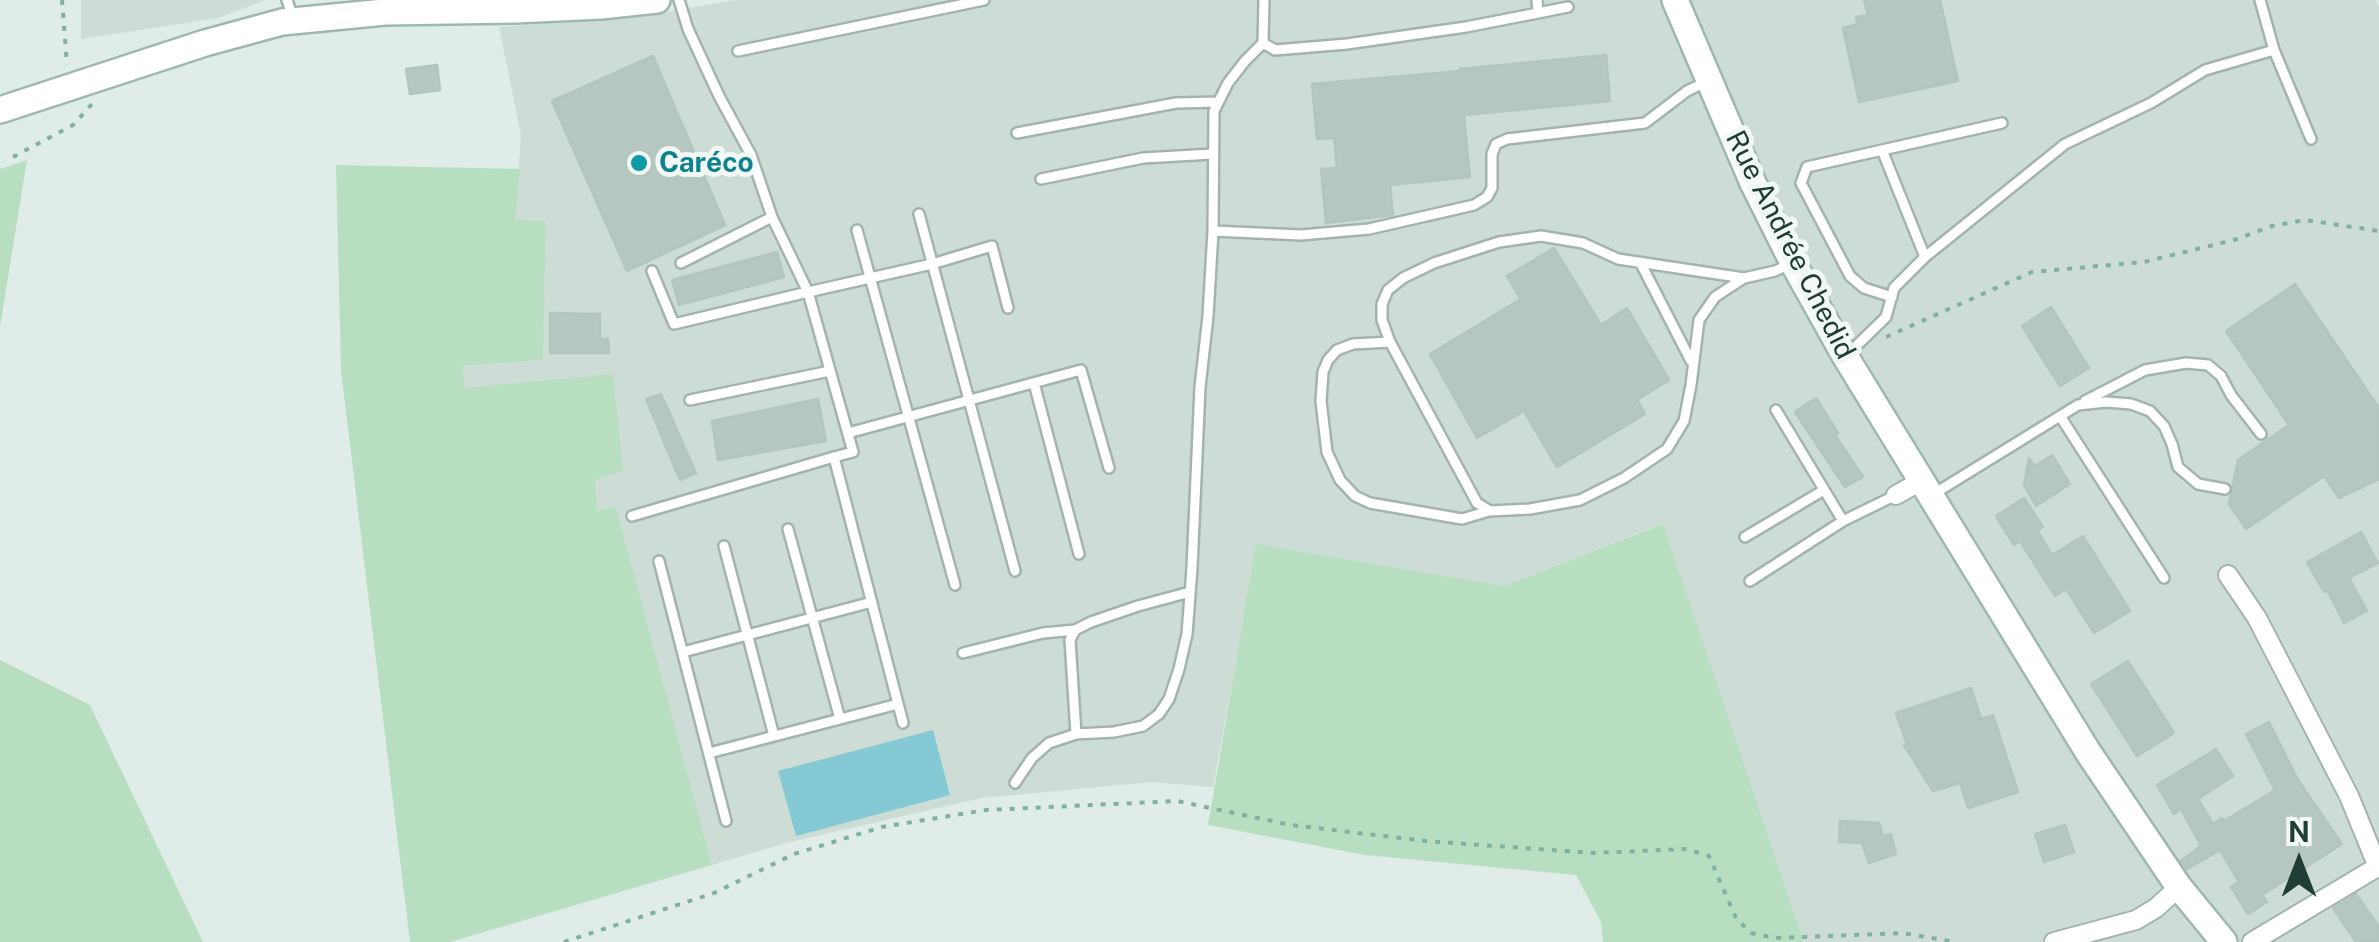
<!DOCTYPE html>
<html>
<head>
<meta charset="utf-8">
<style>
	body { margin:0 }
	#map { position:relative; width:2379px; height:942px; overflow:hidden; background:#e0ece7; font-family:"Public Sans",sans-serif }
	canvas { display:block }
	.north { position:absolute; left:2249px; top:812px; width:100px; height:100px; -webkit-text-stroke:8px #f1f8f5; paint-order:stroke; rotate:0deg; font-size:28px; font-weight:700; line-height:40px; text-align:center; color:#203d35 }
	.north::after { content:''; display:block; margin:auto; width:35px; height:45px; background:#203d35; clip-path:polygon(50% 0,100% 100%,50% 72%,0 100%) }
</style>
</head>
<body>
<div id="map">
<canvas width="2379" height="942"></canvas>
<div class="north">N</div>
</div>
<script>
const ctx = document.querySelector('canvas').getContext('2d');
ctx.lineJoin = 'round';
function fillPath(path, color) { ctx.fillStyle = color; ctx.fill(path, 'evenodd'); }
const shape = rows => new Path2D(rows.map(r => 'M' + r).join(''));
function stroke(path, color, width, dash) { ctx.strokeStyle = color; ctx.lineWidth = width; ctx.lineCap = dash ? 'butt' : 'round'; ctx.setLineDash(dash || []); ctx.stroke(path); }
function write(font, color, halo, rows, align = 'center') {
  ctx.font = font + ' "Public Sans",sans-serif'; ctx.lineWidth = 10; ctx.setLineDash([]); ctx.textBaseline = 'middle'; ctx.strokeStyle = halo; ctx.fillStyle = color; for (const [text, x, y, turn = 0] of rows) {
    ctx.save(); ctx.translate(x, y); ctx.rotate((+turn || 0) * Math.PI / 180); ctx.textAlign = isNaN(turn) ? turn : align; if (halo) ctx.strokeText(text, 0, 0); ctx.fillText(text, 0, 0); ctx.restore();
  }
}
const built = shape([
	[81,0,266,0,218,18,81,39],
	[735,0,2376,0,2379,7,2379,942,1804,942,1662,524,1504,586,1257,545,1213,787,1152,782,982,798,786,843,712,865,616,506,597,512,594,480,466,388,462,366,542,360,546,221,515,221,521,135,499,27,593,20,671,11]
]);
const green = shape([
	[27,160,0,327,0,169],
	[336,165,520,169,515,220,546,221,543,360,462,366,466,388,613,374,623,471,595,480,597,511,616,506,712,865,450,942,410,942,341,370],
	[1663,524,1804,942,1603,942,1601,922,1576,875,1365,855,1208,825,1256,544,1504,586],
	[0,660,90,705,203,942,0,942]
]);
const water = shape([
	[933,730,950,795,796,836,778,771]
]);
const building = shape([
	[1864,0,1940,0,1958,81,1859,102,1843,28,1858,24,1856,17,1868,15,1864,0],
	[1606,55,1610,101,1464,115,1470,177,1390,185,1393,215,1326,223,1321,169,1337,168,1334,138,1317,139,1312,84,1460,71,1460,69,1606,55],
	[653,56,725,225,627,271,552,101,653,56],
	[437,65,440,90,410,94,406,69,437,65],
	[1554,248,1601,325,1627,308,1669,380,1637,400,1645,414,1557,467,1524,411,1477,438,1430,354,1521,299,1507,276,1554,248],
	[777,252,784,277,679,305,672,280,777,252],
	[2295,284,2379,408,2379,479,2339,498,2324,476,2246,529,2229,504,2238,460,2289,425,2226,331,2295,284],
	[2051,307,2089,368,2060,386,2022,326,2051,307],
	[550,313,600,314,600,339,608,339,609,353,550,353,550,313],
	[661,394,696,473,680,480,646,399,661,394],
	[1816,398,1838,433,1835,435,1863,477,1845,487,1795,412,1816,398],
	[818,399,826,441,718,460,712,421,818,399],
	[2052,455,2070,484,2036,506,2024,485,2029,458,2035,466,2052,455],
	[2024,498,2043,527,2037,530,2052,555,2083,536,2130,611,2094,633,2066,589,2055,596,2020,541,2014,545,1996,516,2024,498],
	[2361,532,2378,563,2349,578,2367,611,2344,623,2327,590,2324,592,2307,562,2361,532],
	[2128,661,2174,733,2137,756,2091,684,2128,661],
	[1971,688,1981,719,1993,715,2018,792,1968,808,1960,783,1933,791,1904,745,1907,744,1896,713,1971,688],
	[2269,722,2298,780,2342,844,2262,895,2267,902,2248,914,2231,887,2239,882,2220,850,2187,869,2181,861,2201,846,2181,809,2174,814,2157,785,2216,749,2233,776,2198,799,2213,824,2222,818,2224,821,2275,790,2246,734,2269,722],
	[1840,821,1879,823,1883,836,1891,834,1896,854,1869,863,1862,843,1839,842,1840,821],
	[2065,825,2074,852,2044,862,2035,834,2065,825],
	[2356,894,2379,927,2379,942,2356,942,2333,908,2356,894]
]);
const path = shape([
	[62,0,67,65],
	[13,157,73,125,92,104],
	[1886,337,2032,272,2144,262,2234,240,2272,226,2305,220,2379,231],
	[564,942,714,893,794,854,882,827,986,810,1177,801,1291,825,1426,841,1593,853,1686,849,1709,856,1736,918,1751,933,1775,938,1903,933,1955,942]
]);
const lane = shape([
	[287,0,293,18],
	[679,0,688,29,719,96,751,155,772,217,681,263],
	[1264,0,1263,43,1275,50,1347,44,1466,27,1538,13],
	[1537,0,1538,13,1568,7],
	[2260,0,2274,50,2311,139],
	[738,51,984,0],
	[1017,133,1176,103,1218,102],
	[1882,150,1925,257],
	[1041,179,1143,158,1212,154],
	[919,214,1015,571],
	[772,217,808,292,932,264,992,246,1008,308],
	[857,230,955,585],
	[1213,231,1301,235,1369,229,1474,205,1487,197,1492,188,1492,154,1496,144,1507,139,1645,123,1687,91,1708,81],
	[1640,262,1691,361],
	[652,271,674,324,808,292,853,452,834,457],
	[1744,278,1715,297,1699,320,1691,385,1684,421,1667,449,1624,478,1580,500,1530,509,1490,511,1477,503,1390,342,1382,320,1382,304,1388,290,1403,278,1434,263,1499,242,1541,236,1583,243,1618,259,1744,278,1775,271,1790,264],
	[1892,297,1864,288,1850,276,1801,183,1807,167,2002,123],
	[1390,342,1353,344,1337,350,1328,360,1323,372,1321,401,1327,452,1340,480,1355,496,1370,503,1462,519,1489,511],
	[1848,354,1886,317,1894,288,1925,257,2065,144,2151,103,2205,70,2274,50],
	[1034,383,1079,554],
	[690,400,830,371],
	[2085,401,2145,370,2186,363,2208,365,2221,376,2231,395,2261,434],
	[1776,410,1843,521],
	[2060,416,2164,578],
	[848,433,1081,370,1109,468],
	[1932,495,2078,405,2106,402,2131,404,2150,411,2164,426,2172,444,2178,467,2198,484,2225,489],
	[632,516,834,457,903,723],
	[788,529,840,719],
	[1745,537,1824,490],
	[724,546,774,736],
	[659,561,726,821],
	[1750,581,1843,521,1896,495],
	[683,652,872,602],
	[963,653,1043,633,1075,630],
	[1076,734,1070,640,1075,630,1091,622,1138,606,1190,592],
	[709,753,898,704],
	[1015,783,1032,758,1049,743,1076,734,1114,732,1143,726,1159,714,1169,699,1179,669,1187,634,1192,568,1200,387,1208,316,1213,231,1214,111,1228,83,1245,61,1263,43]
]);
const street = shape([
	[1896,495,1921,481],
	[2228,575,2257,618,2349,796,2378,867],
	[2054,942,2136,920,2156,908,2179,887],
	[2252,942,2379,866]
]);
const secondary = shape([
	[1675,0,1753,183,1793,263,1845,356,2088,752,2179,887,2224,942],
	[0,110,205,43,282,22,385,12,516,10,601,6,657,0]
]);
const markers = [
	[639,163,10,"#0f9aa8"]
];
const cultureNames = [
	["Caréco",659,163]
];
const streetNames = [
	["Rue Andrée Chedid",1790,245,63]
];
fillPath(built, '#cedcd6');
fillPath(green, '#b8dec2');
fillPath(water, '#85c9d4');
fillPath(building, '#b6c7c0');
stroke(building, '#b2c6be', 2.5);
stroke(lane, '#a3b4ae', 14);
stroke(street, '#a3b4ae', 22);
stroke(secondary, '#9eb8af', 30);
stroke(path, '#7fb1a1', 4, [5, 8]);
stroke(lane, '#fff', 9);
stroke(street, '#fff', 18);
stroke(secondary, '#fff', 25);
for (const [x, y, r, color] of markers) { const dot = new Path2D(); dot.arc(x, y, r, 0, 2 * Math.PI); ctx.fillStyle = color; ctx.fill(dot); stroke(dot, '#f1f8f5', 4); }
write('bold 28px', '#0d838f', '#f1f8f5', cultureNames, 'left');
write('28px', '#203d35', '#f1f8f5', streetNames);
</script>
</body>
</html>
